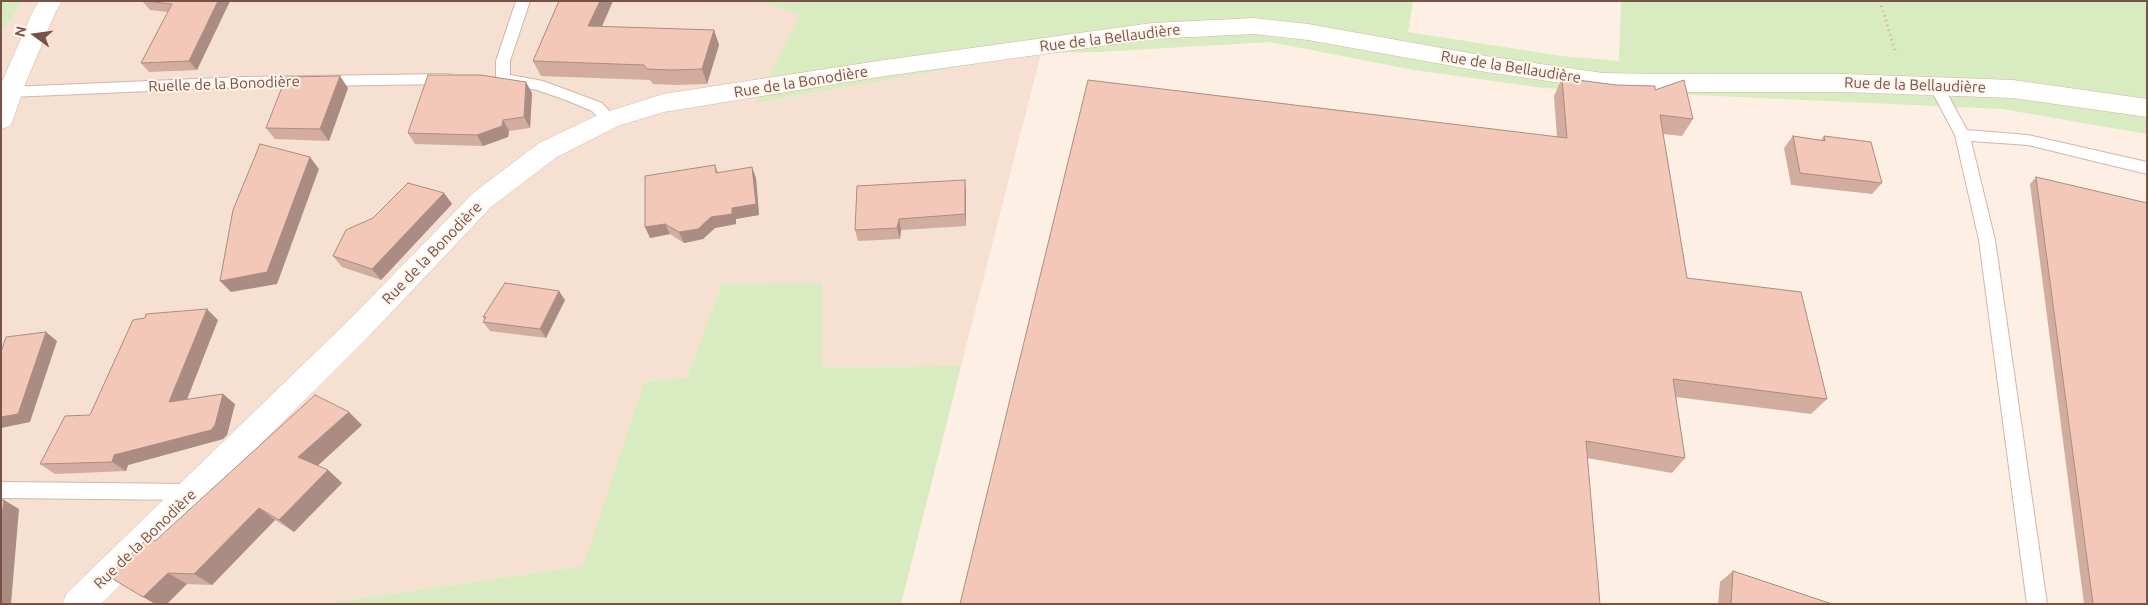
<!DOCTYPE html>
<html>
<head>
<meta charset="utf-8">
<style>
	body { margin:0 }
	#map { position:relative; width:2148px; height:605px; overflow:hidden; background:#fdefe3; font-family:Ubuntu,sans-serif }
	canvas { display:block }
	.frame { position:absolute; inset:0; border:2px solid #765248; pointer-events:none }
	.north { position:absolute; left:10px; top:10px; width:50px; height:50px; -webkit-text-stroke:4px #fff4ea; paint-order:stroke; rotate:284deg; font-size:14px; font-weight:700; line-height:20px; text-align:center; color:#765248 }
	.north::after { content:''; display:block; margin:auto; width:18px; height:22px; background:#765248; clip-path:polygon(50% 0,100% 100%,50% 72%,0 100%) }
</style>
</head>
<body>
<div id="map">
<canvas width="2148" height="605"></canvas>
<div class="frame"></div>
<div class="north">N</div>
</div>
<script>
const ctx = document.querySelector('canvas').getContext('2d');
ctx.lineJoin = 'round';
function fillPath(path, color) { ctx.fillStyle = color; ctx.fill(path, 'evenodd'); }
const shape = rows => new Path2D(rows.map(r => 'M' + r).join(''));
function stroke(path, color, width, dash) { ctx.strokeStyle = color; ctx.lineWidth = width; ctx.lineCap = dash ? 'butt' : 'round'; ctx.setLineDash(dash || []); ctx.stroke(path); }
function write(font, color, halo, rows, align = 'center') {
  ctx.font = font + ' Ubuntu,sans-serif'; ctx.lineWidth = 4; ctx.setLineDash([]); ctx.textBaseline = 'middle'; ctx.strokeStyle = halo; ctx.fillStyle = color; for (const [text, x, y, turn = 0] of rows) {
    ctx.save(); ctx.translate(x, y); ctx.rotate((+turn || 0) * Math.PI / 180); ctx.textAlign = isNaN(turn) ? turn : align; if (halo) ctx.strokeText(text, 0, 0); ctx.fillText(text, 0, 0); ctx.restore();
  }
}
const residential = shape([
	[22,1,760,1,801,15,755,103,1041,53,961,366,820,367,722,284,687,377,644,382,583,566,322,604,1,604,1,34]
]);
const green = shape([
	[1,1,22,1,1,34],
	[760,1,1413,1,1408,32,1561,56,1619,61,1621,1,2147,1,2147,134,2002,109,1543,88,1414,70,1270,42,1098,52,1041,53,755,103,800,15],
	[822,283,821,367,961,366,901,604,322,604,583,566,644,382,687,377,722,284]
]);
const path = shape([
	[1880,1,1896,54]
]);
const lane = shape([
	[516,1,530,1,510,61,510,75,543,81,602,103,614,116,616,120,614,124,609,125,604,124,592,111,566,100,537,90,498,83,496,79,496,61,516,1],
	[447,74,452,75,454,79,452,83,447,84,243,87,10,97,5,96,3,92,5,88,10,87,243,77,447,74],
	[1936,81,1941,82,1967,130,2028,135,2147,162,2147,174,2028,145,1971,141,1995,240,2047,604,2027,604,1979,240,1955,135,1929,86,1931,82,1936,81],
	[1,482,192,484,198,486,201,492,198,498,192,500,1,498,1,482]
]);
const street = shape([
	[39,1,62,1,55,13,24,87,13,120,10,126,1,129,1,84,33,11,39,1]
]);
const secondary = shape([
	[1254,18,1308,24,1486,56,1603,73,1658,74,1844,74,2013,80,2147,99,2147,117,2013,98,1844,92,1658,92,1603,89,1486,72,1308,40,1254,34,1152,39,878,77,664,112,618,126,557,157,491,207,371,334,101,604,62,604,67,593,351,318,473,193,539,143,600,114,663,94,878,61,1152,23,1254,18]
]);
const wall = shape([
	[142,1,230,1,197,70,149,72,141,63,168,12,150,10],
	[559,1,613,1,602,27,714,30,719,45,707,84,677,85,653,84,650,80,541,76,533,61],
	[1562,78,1655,90,1693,119,1682,136,1663,134,1687,278,1827,399,1811,414,1676,397,1685,458,1672,473,1587,458,1557,137,1554,96],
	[348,88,329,141,275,139,266,128],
	[532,93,530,128,509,131,508,137,483,146,415,144,408,133],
	[1793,136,1821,140,1824,136,1882,183,1872,194,1791,185,1784,148],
	[715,165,718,172,756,178,759,215,736,219,736,224,715,228,703,239,684,243,670,234,650,238],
	[2036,177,2147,604,2084,604,2030,184],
	[966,192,966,226,901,230,900,239,858,241,855,230],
	[444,193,452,204,381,280,342,267,333,256],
	[565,300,546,338,490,331,483,322,485,320,483,317],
	[218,320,187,399,235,404,227,435,223,439,128,465,126,471,55,474,40,464,90,415],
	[362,425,317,466,328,470,342,483,294,532,275,520,212,585,187,584,108,576,156,541],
	[1733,571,1832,604,1718,604,1720,582]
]);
const shadedWall = shape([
	[218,1,230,1,197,70,189,61],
	[600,1,613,1,595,41,588,26],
	[714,30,719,45,707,84,702,69],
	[340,76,348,88,329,141,320,129],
	[526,82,532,93,530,128,524,117],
	[503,120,509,131,508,137,483,146,477,135],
	[310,157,319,169,277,284,231,292,220,281],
	[752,167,756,178,759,215,736,219,736,224,715,228,703,239,684,243,679,232,711,217],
	[965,180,966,192,966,226,965,214],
	[444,193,452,204,381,280,372,269],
	[899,219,901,230,900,239,897,228],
	[665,224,670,234,650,238,645,227],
	[559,291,565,300,546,338,540,329],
	[207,309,218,320,182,412,169,402],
	[46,332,57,341,30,422,1,428,1,417],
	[223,394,235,404,227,435,223,439,128,465,126,471,112,462,114,455],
	[349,412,362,425,313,470,298,457],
	[328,470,342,483,294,532,279,520],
	[4,500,19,509,11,604,1,604,1,525],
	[259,508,275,520,212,585,194,574],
	[168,573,187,584,167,604,155,604,143,597]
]);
const building = shape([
	[145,1,218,1,189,61,141,63,172,4,145,1],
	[559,1,600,1,588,26,714,30,702,69,672,70,647,69,644,65,533,61,559,1],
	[428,75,480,75,526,82,524,117,503,120,502,126,477,135,408,133,428,75],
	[340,76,320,129,266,128,286,77,340,76],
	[1562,78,1616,85,1655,86,1655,90,1684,80,1693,119,1660,115,1687,278,1801,292,1827,399,1673,379,1685,458,1586,441,1600,604,960,604,1088,80,1567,138,1562,78],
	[1793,136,1825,141,1824,136,1871,142,1882,183,1800,173,1793,136],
	[260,144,310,157,267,272,220,281,233,210,260,144],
	[715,165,716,173,752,167,756,204,732,208,732,214,711,217,698,229,679,232,665,224,645,227,645,176,715,165],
	[2036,177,2147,203,2147,604,2093,604,2036,177],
	[965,180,965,214,899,219,897,228,855,230,857,186,965,180],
	[408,183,444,193,372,269,333,256,346,230,373,218,408,183],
	[505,283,559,291,540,329,483,322,486,317,483,317,505,283],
	[207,309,169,402,223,394,215,425,211,430,114,455,112,462,40,464,65,416,90,415,133,320,145,318,146,314,207,309],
	[46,332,18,414,1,417,1,352,6,337,46,332],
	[315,395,349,412,298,457,328,470,279,520,259,508,194,574,168,573,143,597,108,576,149,537,155,541,315,395],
	[1,500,4,500,1,525,1,500],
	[1733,571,1832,604,1731,604,1733,571]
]);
const streetNames = [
	["Rue de la Bellaudière",1110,38,-7],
	["Rue de la Bellaudière",1511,67,9],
	["Rue de la Bonodière",801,82,-9],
	["Ruelle de la Bonodière",224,84,-2],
	["Rue de la Bellaudière",1915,85,2],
	["Rue de la Bonodière",432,253,-46],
	["Rue de la Bonodière",145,539,-44]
];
fillPath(residential, '#f5e0d1');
fillPath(green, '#d8ebc1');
stroke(lane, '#d1b7ac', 2);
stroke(street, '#d1b7ac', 1);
stroke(secondary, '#d4b6a9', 1);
stroke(path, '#d8ab9c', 3, [1, 4]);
fillPath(lane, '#fff');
fillPath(street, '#fff');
fillPath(secondary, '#fff');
fillPath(wall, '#d2ac9f');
fillPath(shadedWall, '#ab8c82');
fillPath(building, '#f4c8b9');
stroke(building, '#ab8c82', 1);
write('15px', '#765248', '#fff4ea', streetNames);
</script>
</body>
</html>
